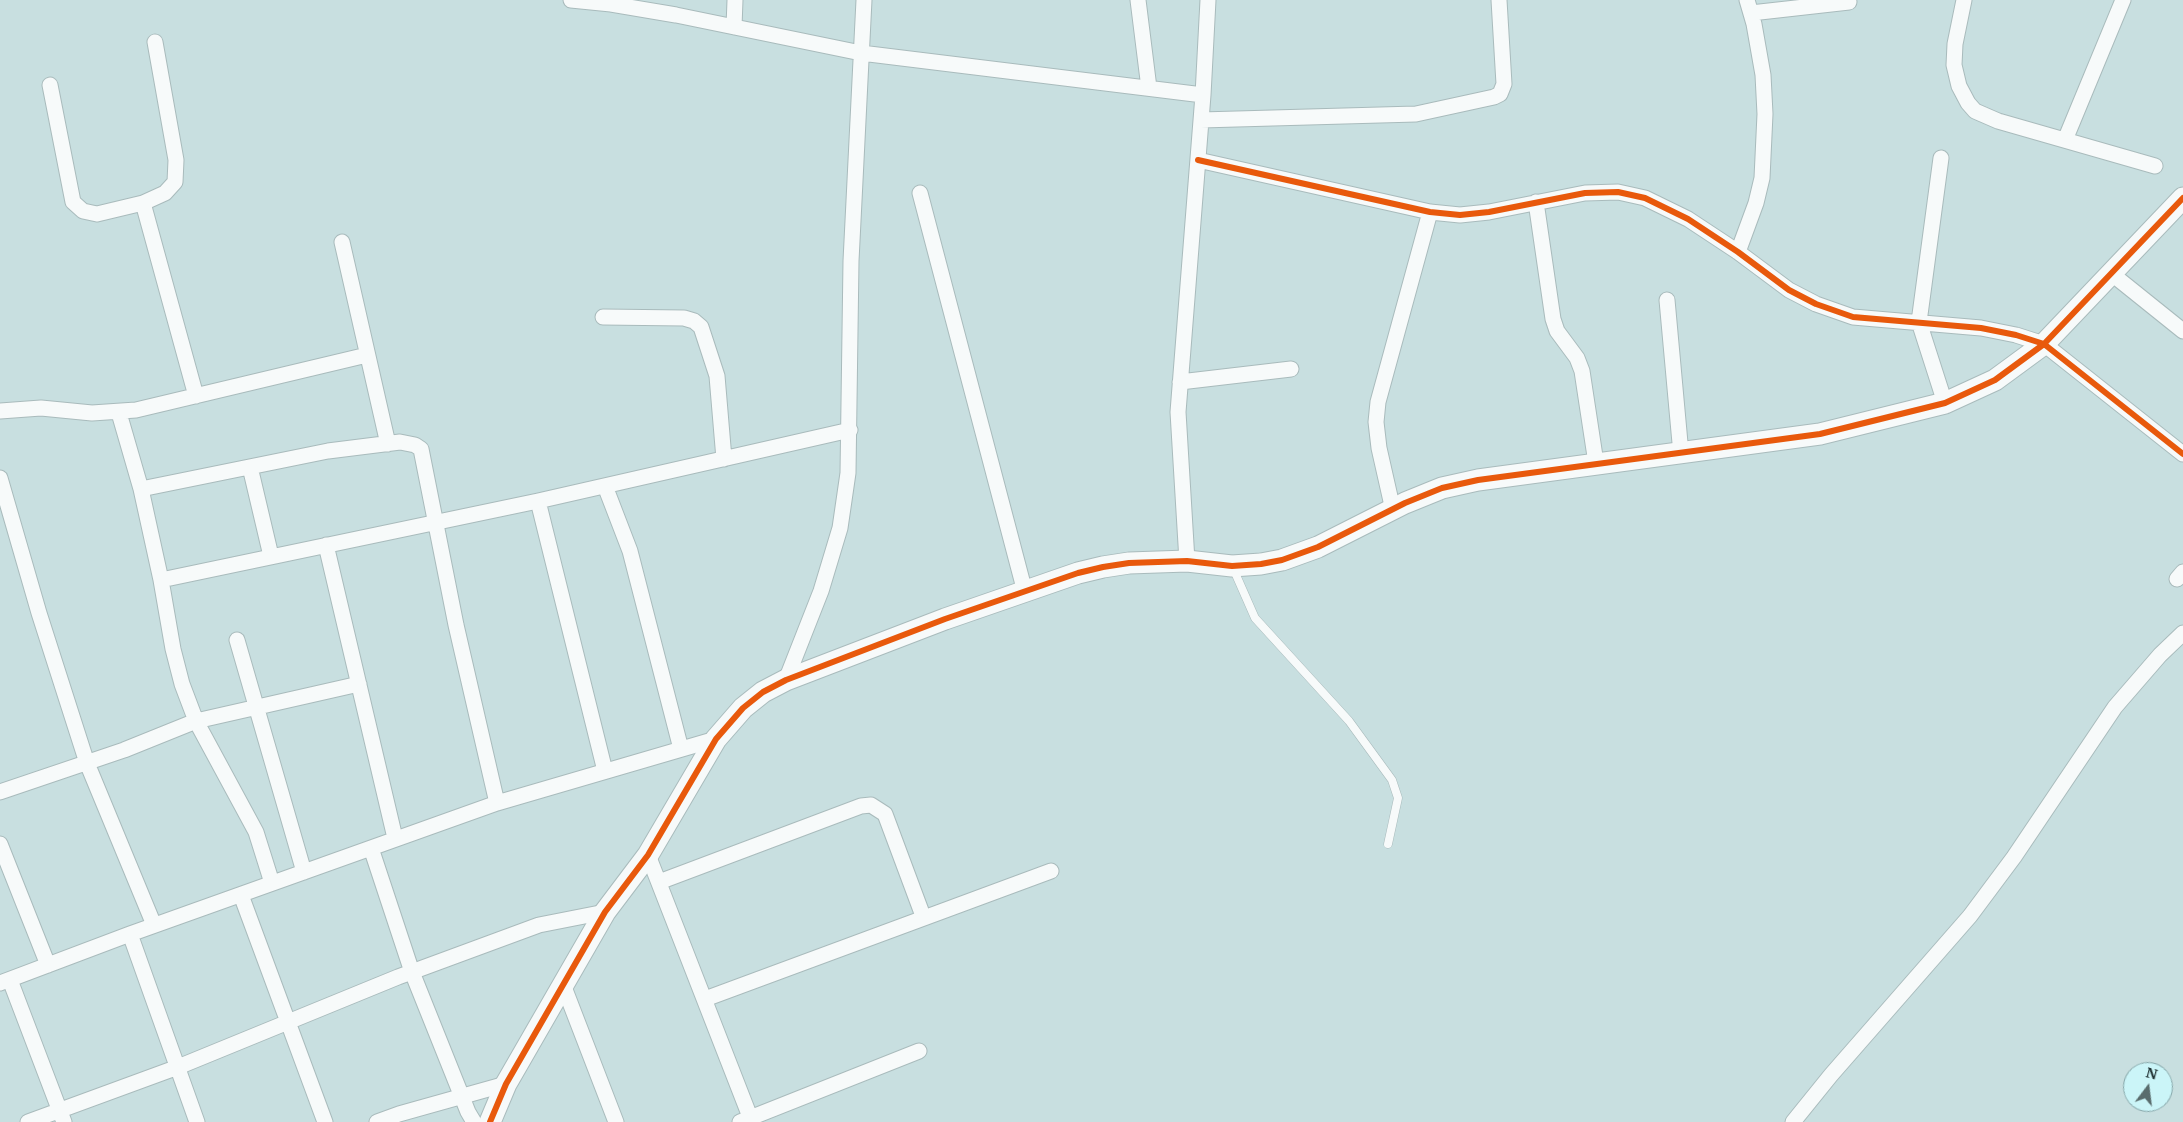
<!DOCTYPE html>
<html>
<head>
<meta charset="utf-8">
<style>
	body { margin:0 }
	#map { position:relative; width:2183px; height:1122px; overflow:hidden; background:#c8dfe0; font-family:Merriweather,serif }
	canvas { display:block }
	.north { position:absolute; left:2123px; top:1062px; width:50px; height:50px; box-sizing:border-box; background:#cbf5f8; border:1px solid #85a5a8; border-radius:50%; rotate:15deg; font-size:14px; font-weight:700; line-height:20px; text-align:center; color:#1d2e2f }
	.north::after { content:''; display:block; margin:auto; width:18px; height:22px; background:#596c6d; clip-path:polygon(50% 0,100% 100%,50% 72%,0 100%) }
</style>
</head>
<body>
<div id="map">
<canvas width="2183" height="1122"></canvas>
<div class="north">N</div>
</div>
<script>
const ctx = document.querySelector('canvas').getContext('2d');
ctx.lineJoin = 'round';
const shape = rows => new Path2D(rows.map(r => 'M' + r).join(''));
function stroke(path, color, width, dash) { ctx.strokeStyle = color; ctx.lineWidth = width; ctx.lineCap = dash ? 'butt' : 'round'; ctx.setLineDash(dash || []); ctx.stroke(path); }
const lane = shape([
	[1233,568,1255,618,1349,721,1392,780,1398,798,1388,844]
]);
const street = shape([
	[571,0,611,4,676,15,861,53,1203,95],
	[1138,0,1149,88],
	[1964,0,1955,44,1954,65,1959,86,1968,103,1975,111,1998,121,2155,166],
	[1751,13,1849,2],
	[734,27,735,0],
	[50,85,73,202,83,211,97,214,143,203,165,193,175,182,176,160,155,42],
	[1201,120,1416,114,1494,97,1500,94,1504,84,1499,0],
	[2065,140,2123,0],
	[1941,158,1919,322,1945,403],
	[1198,160,1430,212,1460,215,1489,212,1585,193,1618,192,1645,198,1688,219,1738,252,1789,290,1816,304,1853,317,1981,328,2016,335,2044,344,2183,454],
	[920,193,1025,592],
	[1536,202,1553,319,1557,331,1577,358,1582,371,1596,463],
	[143,203,196,396],
	[342,242,388,444],
	[1738,252,1756,203,1762,178,1765,114,1763,75,1754,24,1747,0],
	[2112,274,2183,331],
	[1667,300,1681,454],
	[603,317,684,318,694,321,701,327,717,376,724,459],
	[1180,382,1291,369],
	[0,411,41,408,92,413,136,410,367,355],
	[119,413,141,489,161,580,173,649,182,684,196,721,256,832,272,883],
	[250,467,271,556],
	[0,478,39,613,87,763,154,925],
	[605,486,630,551,681,749],
	[141,489,328,451,400,442,415,445,421,449,456,625,497,803],
	[538,501,605,771],
	[1393,510,1379,448,1376,422,1378,402,1430,212],
	[326,545,395,838],
	[1187,561,1178,412,1203,95,1208,0],
	[2177,579,2183,572],
	[161,580,538,501,850,430],
	[237,640,304,872],
	[786,680,821,591,840,528,848,473,851,261,864,0],
	[0,792,124,750,196,721,359,684],
	[0,844,48,965],
	[371,848,412,972,468,1112,474,1122],
	[648,855,752,1122],
	[659,882,861,806,871,805,885,814,923,916],
	[241,895,325,1122],
	[130,934,197,1122],
	[10,980,64,1122],
	[0,983,130,934,497,803,716,739],
	[564,987,616,1122],
	[705,999,1051,871],
	[28,1122,178,1067,398,977,539,925,605,912],
	[377,1122,399,1114,506,1084],
	[740,1122,919,1051],
	[1793,1122,1831,1075,1970,916,2014,857,2115,707,2160,655,2183,633]
]);
const secondary = shape([
	[490,1122,506,1084,605,912,648,855,716,739,743,708,763,692,786,680,945,619,1078,573,1103,567,1129,563,1187,561,1232,566,1261,564,1282,560,1318,547,1405,503,1442,488,1478,480,1820,434,1945,403,1995,380,2044,344,2183,198]
]);
const cycleway = shape([
	[1198,160,1430,212,1460,215,1489,212,1585,193,1618,192,1645,198,1688,219,1738,252,1789,290,1816,304,1853,317,1981,328,2016,335,2044,344,2183,454],
	[490,1122,506,1084,605,912,648,855,716,739,743,708,763,692,786,680,945,619,1078,573,1103,567,1129,563,1187,561,1232,566,1261,564,1282,560,1318,547,1405,503,1442,488,1478,480,1820,434,1945,403,1995,380,2044,344,2183,198]
]);
stroke(lane, '#a9bbbc', 9);
stroke(street, '#a9bbbc', 17);
stroke(secondary, '#a9bbbc', 23);
stroke(lane, '#f7fafa', 8);
stroke(street, '#f7fafa', 15);
stroke(secondary, '#f7fafa', 21);
stroke(cycleway, '#e8590c', 6);
</script>
</body>
</html>
